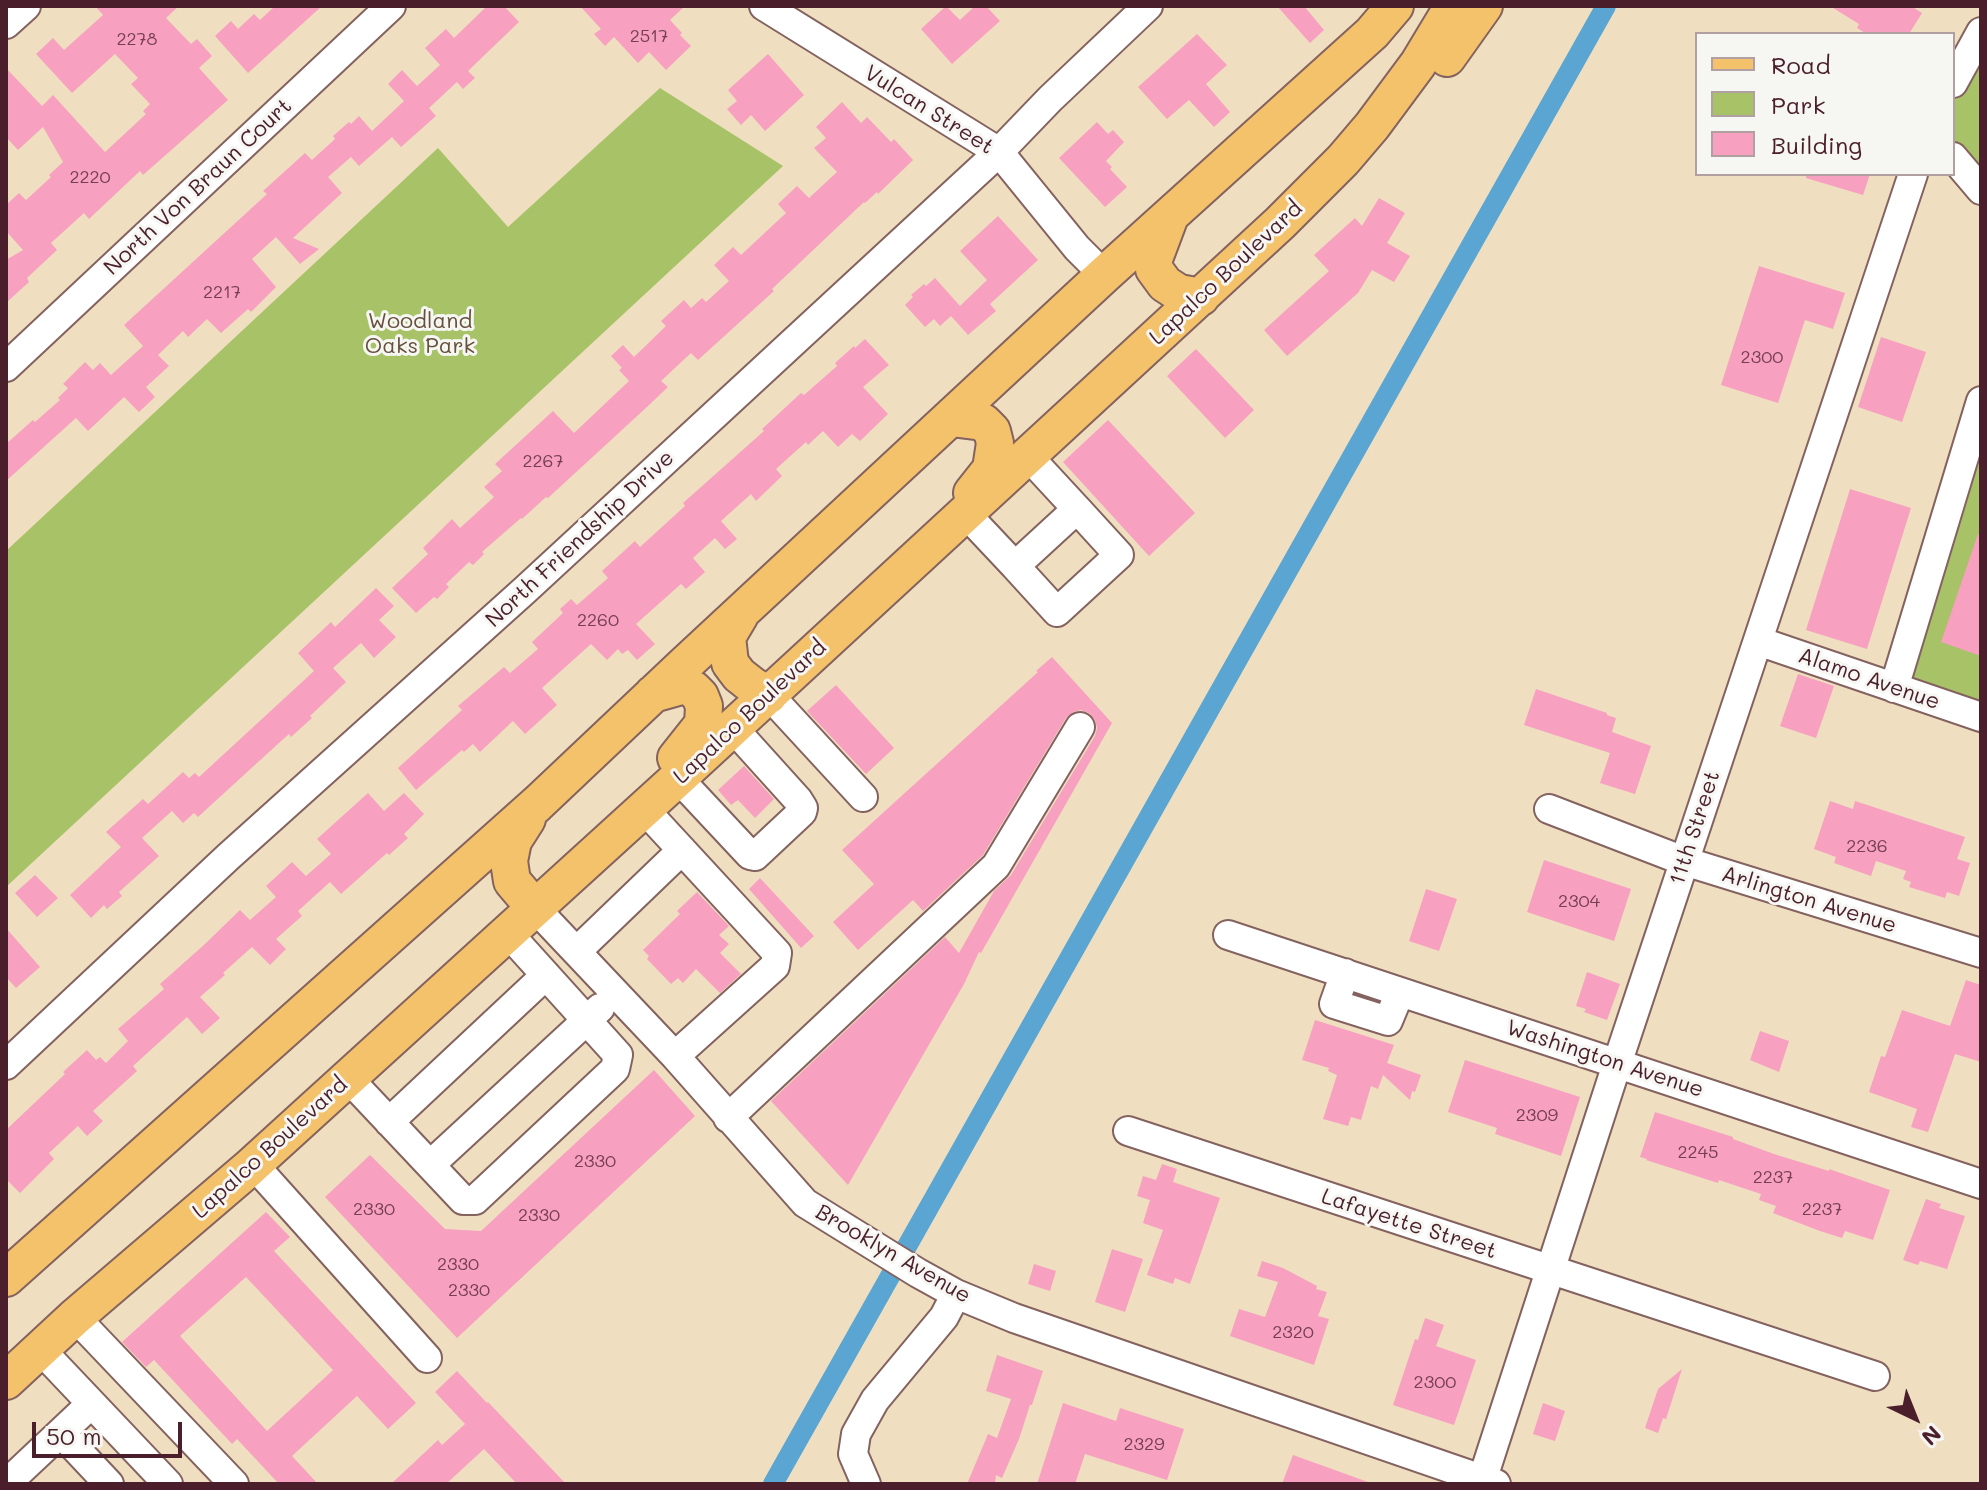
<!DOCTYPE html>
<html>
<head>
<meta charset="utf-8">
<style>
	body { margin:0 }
	#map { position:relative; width:1987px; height:1490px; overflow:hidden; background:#efdfc0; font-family:Mali,sans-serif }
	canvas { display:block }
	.frame { position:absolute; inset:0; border:8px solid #4a1f2b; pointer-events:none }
	.legend { position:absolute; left:1695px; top:32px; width:260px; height:144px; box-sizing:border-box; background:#f6f6f2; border:2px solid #b1a0a2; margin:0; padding:10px 14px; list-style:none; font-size:24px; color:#4a1f2b }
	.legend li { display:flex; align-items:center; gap:16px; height:40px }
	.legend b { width:40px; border:2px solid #b1a0a2 }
	.north { position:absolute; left:1875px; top:1378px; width:80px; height:80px; -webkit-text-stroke:6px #f6f6f2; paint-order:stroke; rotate:137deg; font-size:22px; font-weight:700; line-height:32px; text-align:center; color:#4a1f2b }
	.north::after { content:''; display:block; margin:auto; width:28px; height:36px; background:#4a1f2b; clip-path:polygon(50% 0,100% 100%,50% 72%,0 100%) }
	.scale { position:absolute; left:32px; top:1422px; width:150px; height:36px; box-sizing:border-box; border:4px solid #4a1f2b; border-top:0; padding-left:10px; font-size:24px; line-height:28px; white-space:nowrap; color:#4a1f2b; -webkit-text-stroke:6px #f6f6f2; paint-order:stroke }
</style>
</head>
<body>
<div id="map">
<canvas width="1987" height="1490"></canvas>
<div class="frame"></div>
<ul class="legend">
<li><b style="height:10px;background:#f4c26a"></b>Road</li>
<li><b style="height:22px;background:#a8c268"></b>Park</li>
<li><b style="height:22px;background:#f7a0c0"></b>Building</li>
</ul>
<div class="north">N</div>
<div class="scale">50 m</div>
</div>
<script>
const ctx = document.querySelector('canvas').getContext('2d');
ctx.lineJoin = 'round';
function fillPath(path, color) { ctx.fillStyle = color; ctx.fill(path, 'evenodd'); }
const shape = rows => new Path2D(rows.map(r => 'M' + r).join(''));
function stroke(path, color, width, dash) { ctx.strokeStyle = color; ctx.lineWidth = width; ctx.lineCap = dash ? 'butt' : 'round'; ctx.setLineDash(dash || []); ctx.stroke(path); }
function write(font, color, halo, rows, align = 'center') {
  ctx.font = font + ' Mali,sans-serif'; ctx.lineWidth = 6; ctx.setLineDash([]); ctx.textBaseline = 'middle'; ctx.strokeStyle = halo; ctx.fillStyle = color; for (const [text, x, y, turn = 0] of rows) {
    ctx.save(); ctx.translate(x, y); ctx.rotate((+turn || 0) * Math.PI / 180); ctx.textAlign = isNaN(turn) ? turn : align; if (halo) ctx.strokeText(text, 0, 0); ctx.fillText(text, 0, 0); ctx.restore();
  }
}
const green = shape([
	[1981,49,1981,190,1953,157,1953,91],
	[660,88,783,166,6,887,6,551,438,148,508,227],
	[1981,401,1981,717,1894,688]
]);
const canal = shape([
	[773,1484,1606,6]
]);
const building = shape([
	[95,6,179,6,166,18,191,44,197,39,212,56,199,68,228,100,143,175,140,171,89,219,84,213,51,243,57,250,27,278,29,282,6,303,6,260,23,250,6,231,6,205,19,193,26,200,51,177,49,175,63,162,43,127,18,150,6,137,6,68,42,106,53,95,105,152,146,114,143,111,150,104,131,84,138,78,115,54,72,93,36,54,53,38,64,50,103,15],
	[275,6,322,6,248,73,215,36,231,21,238,29,254,14,260,20],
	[487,6,504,6,519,22,468,71,475,78,463,89,457,82,429,108,436,116,401,147,392,137,359,166,351,157,328,177,342,193,293,238,319,249,300,264,276,237,252,259,276,287,251,312,248,309,221,333,207,319,188,337,183,331,158,355,169,366,146,387,155,397,139,412,124,397,88,431,76,418,6,481,6,444,33,420,35,422,60,400,58,398,68,388,63,384,85,362,93,370,100,363,111,375,143,346,124,325,267,194,263,191,305,153,312,160,335,139,333,136,349,122,351,124,359,116,372,131,404,101,388,84,402,70,417,86,440,65,425,48,446,29,454,38],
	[580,6,685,6,670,20,682,33,680,35,691,46,666,70,649,52,638,63,614,37,605,46,594,34,601,29],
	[946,6,960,20,975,6,986,6,1000,21,952,64,921,29],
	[1277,6,1304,6,1324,30,1310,43],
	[1830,6,1911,6,1922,13,1909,34,1867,34,1857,28,1859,24],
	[1197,34,1227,65,1206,84,1230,112,1214,127,1189,100,1167,119,1138,87],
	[768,54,804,95,765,131,751,115,741,125,727,109,737,101,728,90],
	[842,102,861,123,867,117,891,142,894,139,913,160,878,194,877,192,865,203,864,202,772,289,774,291,698,360,691,353,661,381,668,387,648,406,548,498,546,497,522,519,521,518,482,552,484,554,473,565,469,562,446,584,449,587,437,599,434,597,416,613,392,588,428,554,423,548,452,519,460,528,494,497,484,487,502,471,495,464,553,411,574,433,629,381,619,370,622,368,611,356,623,345,634,357,666,326,661,321,684,300,691,308,702,298,706,302,729,281,714,265,733,247,741,255,786,213,778,204,797,186,809,198,837,172,814,148,826,138,816,127],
	[1097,122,1108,134,1113,130,1124,142,1106,161,1112,167,1110,169,1127,187,1105,207,1059,158],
	[1806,174,1870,174,1863,195,1806,178],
	[1379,198,1405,213,1387,243,1410,256,1394,282,1372,270,1358,293,1287,356,1264,330,1329,271,1314,255,1355,218,1362,226],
	[998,216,1038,260,990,304,996,311,968,335,951,316,940,326,934,319,925,327,905,305,913,297,911,295,924,284,926,286,935,278,960,306,987,280,960,251],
	[1759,266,1845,293,1833,329,1805,320,1778,403,1721,385],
	[1881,337,1926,352,1902,422,1858,407],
	[865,339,889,365,863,387,888,414,860,441,852,434,838,447,823,431,808,445,806,442,776,469,782,476,756,501,751,494,721,521,737,539,725,549,715,538,693,558,705,572,686,589,681,584,636,624,655,644,637,660,628,650,622,654,618,649,607,660,591,644,542,688,557,705,525,734,513,721,480,752,473,744,464,752,462,750,416,790,398,768,462,710,458,706,504,667,510,673,538,649,532,642,563,613,560,609,571,599,577,605,608,578,602,571,635,541,640,547,685,506,683,503,764,431,762,429,801,393,804,395,837,366,835,363,854,346,855,348],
	[1196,349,1254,410,1225,438,1167,376],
	[1108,420,1195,513,1149,556,1063,462],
	[1850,489,1911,508,1867,649,1806,630],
	[1978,534,1981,534,1981,656,1941,642],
	[376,588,394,606,379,620,396,637,374,658,361,643,333,668,346,682,310,716,312,718,291,737,289,734,280,742,198,817,194,813,183,823,172,811,142,838,159,856,119,892,122,896,107,909,104,905,91,918,70,895,121,847,106,832,143,799,148,804,183,772,189,778,195,773,199,777,314,671,298,653,331,622,335,627],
	[1052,657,1112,723,981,953,979,952,964,984,848,1185,771,1101,945,937,959,953,994,891,1011,875,1095,736,1097,728,1095,720,1089,713,1081,710,1073,712,1066,718,983,855,923,911,913,900,858,950,833,922,874,884,842,850,1038,672,1036,671],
	[1798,674,1834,686,1816,738,1780,726],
	[836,685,894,748,866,774,807,711],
	[1536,689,1607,713,1607,715,1616,718,1612,732,1651,746,1635,794,1600,783,1610,753,1524,725],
	[744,766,774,799,755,818,738,800,731,805,718,790],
	[368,793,384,811,404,793,424,814,404,834,408,838,389,855,387,853,341,894,330,882,298,911,302,916,276,939,286,949,270,965,252,947,223,973,225,975,200,997,220,1018,202,1034,187,1017,133,1066,137,1071,93,1111,103,1121,87,1136,78,1126,49,1153,54,1159,20,1193,6,1179,6,1130,65,1074,63,1072,87,1050,96,1060,100,1057,106,1063,128,1041,118,1029,164,989,160,984,205,944,240,910,250,920,276,897,266,886,292,862,306,876,331,854,317,839],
	[1830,801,1853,809,1855,801,1965,837,1957,859,1970,863,1959,896,1947,892,1945,898,1909,887,1911,882,1903,879,1906,871,1876,861,1871,876,1834,863,1836,857,1814,849],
	[1544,860,1631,889,1614,941,1527,912],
	[35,875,58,898,37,917,15,893],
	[760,878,814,936,801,948,749,889],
	[1426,889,1457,899,1439,951,1409,941],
	[697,892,729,926,719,935,729,944,720,953,741,974,720,993,696,969,683,983,678,978,671,984,647,959,649,956,643,950,680,914,677,911],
	[6,928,40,967,16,988,6,977],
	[1587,972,1620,984,1607,1020,1584,1012,1586,1009,1576,1006],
	[1966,980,1981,985,1981,1062,1955,1054,1928,1132,1911,1127,1917,1109,1869,1092,1881,1056,1885,1057,1902,1010,1950,1026],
	[1315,1020,1394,1045,1387,1063,1421,1075,1415,1092,1412,1091,1410,1100,1383,1075,1378,1089,1371,1086,1361,1120,1351,1117,1348,1126,1323,1119,1337,1075,1328,1071,1329,1068,1302,1060],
	[1760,1031,1789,1041,1779,1072,1750,1060],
	[1465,1060,1580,1097,1561,1156,1495,1134,1497,1128,1448,1112],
	[654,1070,695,1116,457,1338,325,1197,370,1155,445,1229,481,1231],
	[1655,1112,1733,1137,1733,1139,1774,1154,1829,1171,1829,1169,1890,1190,1873,1240,1845,1231,1842,1238,1820,1231,1773,1213,1776,1206,1759,1200,1761,1194,1719,1180,1718,1183,1646,1160,1647,1159,1640,1157],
	[1162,1164,1177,1169,1173,1182,1220,1198,1190,1284,1175,1278,1173,1284,1147,1275,1163,1230,1143,1223,1150,1200,1137,1196,1143,1176,1156,1180],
	[1926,1199,1941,1204,1939,1208,1965,1216,1947,1269,1920,1261,1918,1265,1903,1260],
	[266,1212,290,1237,274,1251,416,1403,388,1429,357,1396,292,1456,318,1484,279,1484,237,1439,232,1444,154,1360,146,1367,122,1342],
	[246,1277,333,1370,267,1431,180,1336],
	[1112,1249,1143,1259,1125,1312,1095,1302],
	[1262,1261,1283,1268,1317,1286,1316,1289,1327,1292,1318,1316,1329,1319,1314,1365,1230,1336,1239,1309,1265,1317,1278,1282,1257,1276],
	[1034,1264,1056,1271,1050,1291,1028,1284],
	[1425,1318,1444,1325,1436,1346,1476,1360,1454,1425,1393,1405,1415,1339,1418,1340],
	[997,1355,1043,1371,1032,1405,1030,1405,1019,1439,1002,1478,996,1475,995,1484,967,1484,988,1434,997,1438,1011,1399,986,1391],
	[1682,1369,1666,1419,1663,1418,1658,1433,1645,1428,1658,1389],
	[457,1371,487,1403,488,1402,566,1484,517,1484,484,1449,446,1484,391,1484,438,1440,442,1445,465,1424,435,1392],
	[1063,1403,1116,1421,1120,1408,1184,1429,1167,1480,1085,1454,1075,1484,1037,1484],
	[1543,1403,1565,1411,1555,1441,1533,1434],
	[1293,1455,1368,1482,1368,1484,1282,1484]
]);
const minor = shape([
	[764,6,999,152,1077,248,1104,275],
	[6,24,26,6],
	[1953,83,1981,32],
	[1953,157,1981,190],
	[6,367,391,6],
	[966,514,1015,566,1077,509,1028,456],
	[1015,566,1057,612,1119,555,1077,509],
	[1758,641,1981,717],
	[1894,688,1981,401],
	[769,695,863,797],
	[678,778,750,855,755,856,802,812,803,808,798,800,733,728],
	[644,809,777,953,775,966,675,1056],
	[1549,809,1684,861,1981,953],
	[534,907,675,1056,805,1203,918,1273,956,1294,1014,1318,1496,1484],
	[1228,935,1981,1184],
	[577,951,682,850],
	[1345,973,1334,1004,1388,1021,1400,992],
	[6,1065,228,857,525,590,999,152,1050,99,1148,6],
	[348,1078,430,1165,600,1008],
	[728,1118,996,866,1080,727],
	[389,1122,546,975],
	[1128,1131,1875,1376],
	[253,1164,427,1358],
	[430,1165,463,1200,475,1200,615,1069,618,1055,507,932],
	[75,1317,234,1484],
	[40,1349,168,1484],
	[61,1433,109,1484],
	[6,1484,91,1404],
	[866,1484,853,1454,856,1434,875,1400,944,1317,956,1294],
	[1481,1484,1617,1064,1913,174]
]);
const major = shape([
	[1447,58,1484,6],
	[1169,219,1154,259,1154,269,1165,284,1179,293,1201,297],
	[951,418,983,422,992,431,995,443,991,469,972,493],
	[740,615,727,637,730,663,739,675,753,686,769,695],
	[653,694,685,685,693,689,700,696,704,706,703,724,676,758],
	[527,819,513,841,509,861,512,881,534,907],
	[6,1278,537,804,683,666,1104,275,1372,33,1395,6],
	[6,1381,75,1317,248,1169,678,778,1280,223,1343,160,1372,126,1418,64,1453,6]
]);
const numberNames = [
	["2517",649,36],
	["2278",137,39],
	["2220",90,177],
	["2217",222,292],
	["2300",1762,357],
	["2267",543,461],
	["2260",598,620],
	["2236",1867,846],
	["2304",1579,901],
	["2309",1537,1115],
	["2245",1698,1152],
	["2330",595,1161],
	["2237",1773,1177],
	["2330",374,1209],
	["2237",1822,1209],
	["2330",539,1215],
	["2330",458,1264],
	["2330",469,1290],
	["2320",1293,1332],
	["2300",1435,1382],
	["2329",1144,1444]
];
const streetNames = [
	["Vulcan Street",929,110,32],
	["North Von Braun Court",198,187,-43],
	["Lapalco Boulevard",1226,273,-43],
	["North Friendship Drive",580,539,-43],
	["Alamo Avenue",1869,679,19],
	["Lapalco Boulevard",750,712,-43],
	["11th Street",1695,828,-72],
	["Arlington Avenue",1809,900,17],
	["Washington Avenue",1605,1059,18],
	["Lapalco Boulevard",270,1148,-42],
	["Lafayette Street",1409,1224,18],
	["Brooklyn Avenue",893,1254,30]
];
const parkNames = [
	["Woodland",420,321],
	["Oaks Park",420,346]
];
fillPath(green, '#a8c268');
stroke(canal, '#5aa5d2', 20);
fillPath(building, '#f7a0c0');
stroke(minor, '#84625f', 32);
stroke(major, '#84625f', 40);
stroke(minor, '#fff', 28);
stroke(major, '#f4c26a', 36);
write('18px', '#753f50', null, numberNames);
write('22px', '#4a1f2b', '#f6f6f2', streetNames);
write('22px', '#66503d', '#f6f6f2', parkNames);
</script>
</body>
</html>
